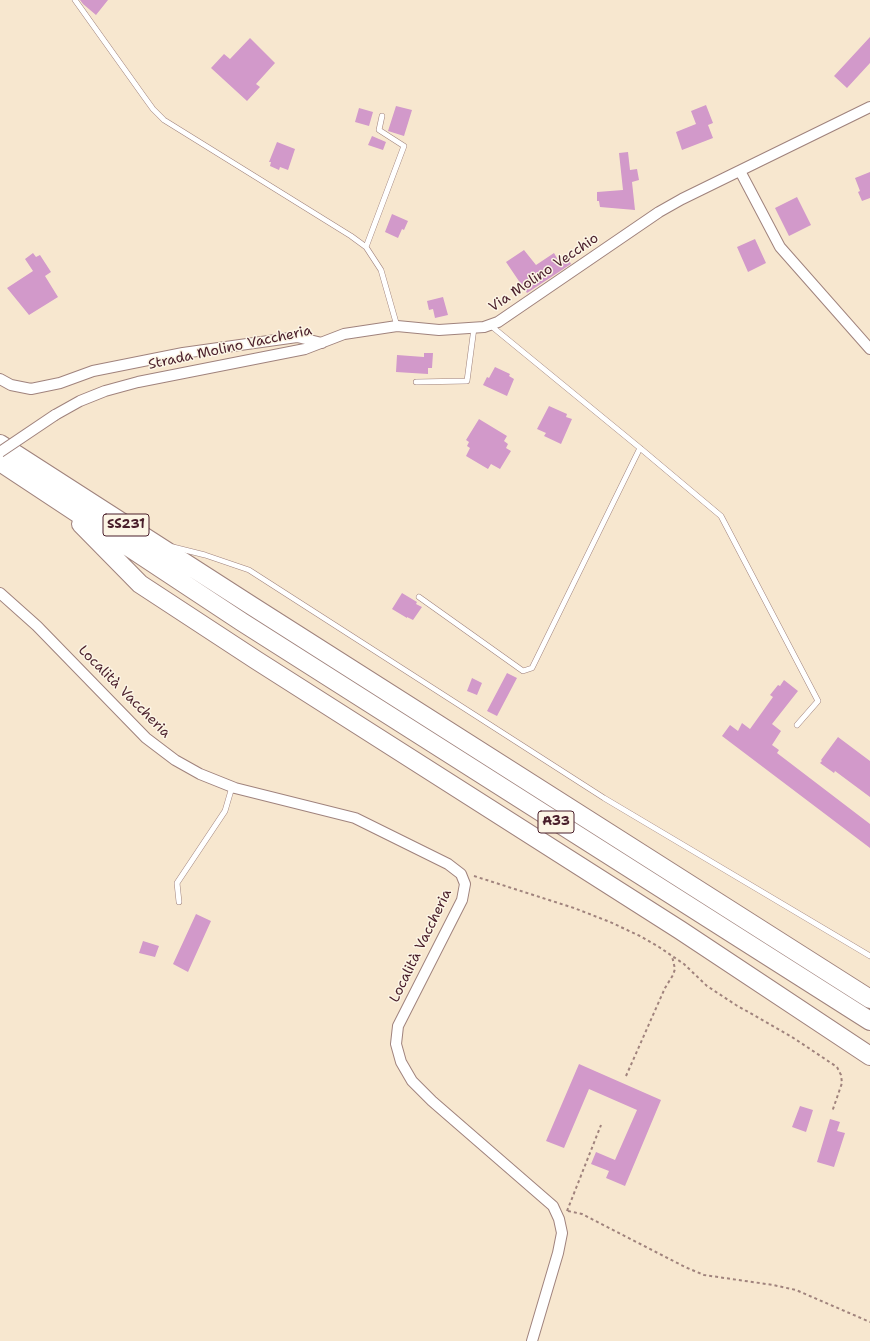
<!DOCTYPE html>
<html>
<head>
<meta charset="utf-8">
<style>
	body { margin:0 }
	canvas { display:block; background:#f7e7cf }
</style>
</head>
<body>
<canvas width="870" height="1341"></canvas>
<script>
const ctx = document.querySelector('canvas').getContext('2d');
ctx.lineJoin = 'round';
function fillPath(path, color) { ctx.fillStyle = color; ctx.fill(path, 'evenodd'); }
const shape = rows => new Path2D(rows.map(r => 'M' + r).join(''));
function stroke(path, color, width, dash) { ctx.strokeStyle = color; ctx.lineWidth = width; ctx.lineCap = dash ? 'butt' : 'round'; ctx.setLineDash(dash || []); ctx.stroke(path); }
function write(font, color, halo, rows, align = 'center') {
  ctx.font = font + ' "Shantell Sans",sans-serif'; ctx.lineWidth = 3; ctx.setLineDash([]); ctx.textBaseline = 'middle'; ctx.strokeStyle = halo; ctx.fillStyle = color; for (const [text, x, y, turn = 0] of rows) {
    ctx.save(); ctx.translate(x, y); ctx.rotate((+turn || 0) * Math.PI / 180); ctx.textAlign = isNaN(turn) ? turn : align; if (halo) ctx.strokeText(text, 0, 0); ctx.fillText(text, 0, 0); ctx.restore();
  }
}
const building = shape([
	[80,0,108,0,96,15,83,4],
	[870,37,870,63,847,88,834,76],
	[250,38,275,63,256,84,260,87,247,101,211,68,224,54,230,59],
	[706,105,713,123,708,125,713,138,682,150,676,132,696,124,691,111],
	[396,106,412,110,404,136,388,131],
	[359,108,373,112,369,126,355,122],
	[372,136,386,142,383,150,368,145],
	[277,142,295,149,288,170,280,167,279,170,270,166,271,162,269,162],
	[628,152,630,170,637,169,639,180,632,182,635,210,600,207,599,201,597,201,597,192,623,190,619,153],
	[870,172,870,198,862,201,858,192,860,191,855,178],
	[797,197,811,225,789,236,775,208],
	[392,214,408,221,404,230,402,229,398,238,385,232],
	[755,239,766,263,748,272,737,247],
	[524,250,536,265,554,253,558,260,566,255,571,264,527,293,506,262],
	[33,253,36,257,40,255,51,272,45,276,58,297,29,315,7,288,33,271,25,259],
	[443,297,448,315,435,318,433,309,429,310,427,301],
	[424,353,433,353,432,368,428,368,428,374,396,372,397,355,424,357],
	[495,367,510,374,509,376,514,379,507,396,483,385,487,377,489,378],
	[549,406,567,414,566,417,572,419,561,444,544,436,546,433,537,429],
	[479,419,507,436,504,441,508,444,506,448,511,451,500,469,491,464,488,469,466,456,470,448,467,446,469,442,466,440],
	[402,593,417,602,416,604,422,607,413,620,407,617,407,618,392,609],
	[507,673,517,678,497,716,487,711],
	[472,678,482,683,477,695,467,691],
	[784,680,798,691,772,724,781,731,772,745,779,750,777,753,870,824,870,848,722,736,730,725,738,731,742,723,750,729,773,697,770,695,778,685,780,686],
	[838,737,870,761,870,797,835,771,834,773,820,763,822,761,821,760],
	[196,914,211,921,188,972,173,964],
	[143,941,159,946,155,957,139,953],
	[579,1064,661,1100,625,1186,606,1178,609,1171,591,1164,596,1152,615,1160,637,1110,589,1089,564,1148,546,1141],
	[800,1106,813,1110,806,1132,792,1127],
	[830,1119,840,1122,837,1131,845,1133,834,1167,817,1162]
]);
const path = shape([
	[474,876,574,908,610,922,640,936,659,947,684,964,707,986,736,1005,792,1037,837,1067,841,1075,842,1083,832,1112],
	[626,1076,665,988,673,975,675,969,672,956],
	[567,1211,601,1125],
	[568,1211,582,1214,685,1267,704,1275,773,1285,796,1290,870,1322]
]);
const lane = shape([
	[75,0,145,98,153,109,164,120,351,236,366,247,381,270,397,326],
	[366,247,404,146,379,130,382,116],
	[490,325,640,448,721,516,818,701,797,725],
	[416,382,467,381,474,328],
	[173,547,205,555,249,570,604,798,870,956],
	[419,597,523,671,532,668,640,448],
	[179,902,177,883,225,811,232,787]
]);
const street = shape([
	[740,171,780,247,870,349],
	[0,379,11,385,31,389,60,383,93,371,183,353,297,337,322,343],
	[55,415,80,401,105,391,138,382,305,349,344,334,397,326,439,330,484,327,498,322,659,212,682,199,870,107],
	[0,593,37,626,146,738,175,760,200,774,235,788,355,818,448,864,461,874,465,884,462,900,398,1026,396,1044,401,1062,412,1081,432,1101,553,1206,559,1219,562,1233,558,1253,532,1341]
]);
const highway = shape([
	[0,444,252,606,870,999],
	[0,462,242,622,870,1021],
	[81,524,140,584,256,660,680,930,870,1056]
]);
const streetBridge = shape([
	[0,452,55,415]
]);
const shields = [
	[126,525,46],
	[556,822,36]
];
const shieldNames = [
	["SS231",126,525],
	["A33",556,822]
];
const streetNames = [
	["Via Molino Vecchio",544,273,-34],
	["Strada Molino Vaccheria",230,348,-12],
	["Località Vaccheria",124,692,45],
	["Località Vaccheria",421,946,-64]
];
fillPath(building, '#d299ca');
stroke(lane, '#a0837d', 6);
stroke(street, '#a0837d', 12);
stroke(highway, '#a0837d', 20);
stroke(path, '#a0837d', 2, [3, 3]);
stroke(lane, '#fff', 5);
stroke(street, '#fff', 10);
stroke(highway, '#fff', 18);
stroke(streetBridge, '#a0837d', 12, []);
stroke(streetBridge, '#fff', 10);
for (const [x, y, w] of shields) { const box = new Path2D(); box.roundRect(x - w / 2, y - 11, w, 22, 3); ctx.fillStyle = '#fcf5e5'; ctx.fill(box); stroke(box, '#4a1f2b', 1); }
write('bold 13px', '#4a1f2b', null, shieldNames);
write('14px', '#4a1f2b', '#fcf5e5', streetNames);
</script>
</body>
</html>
